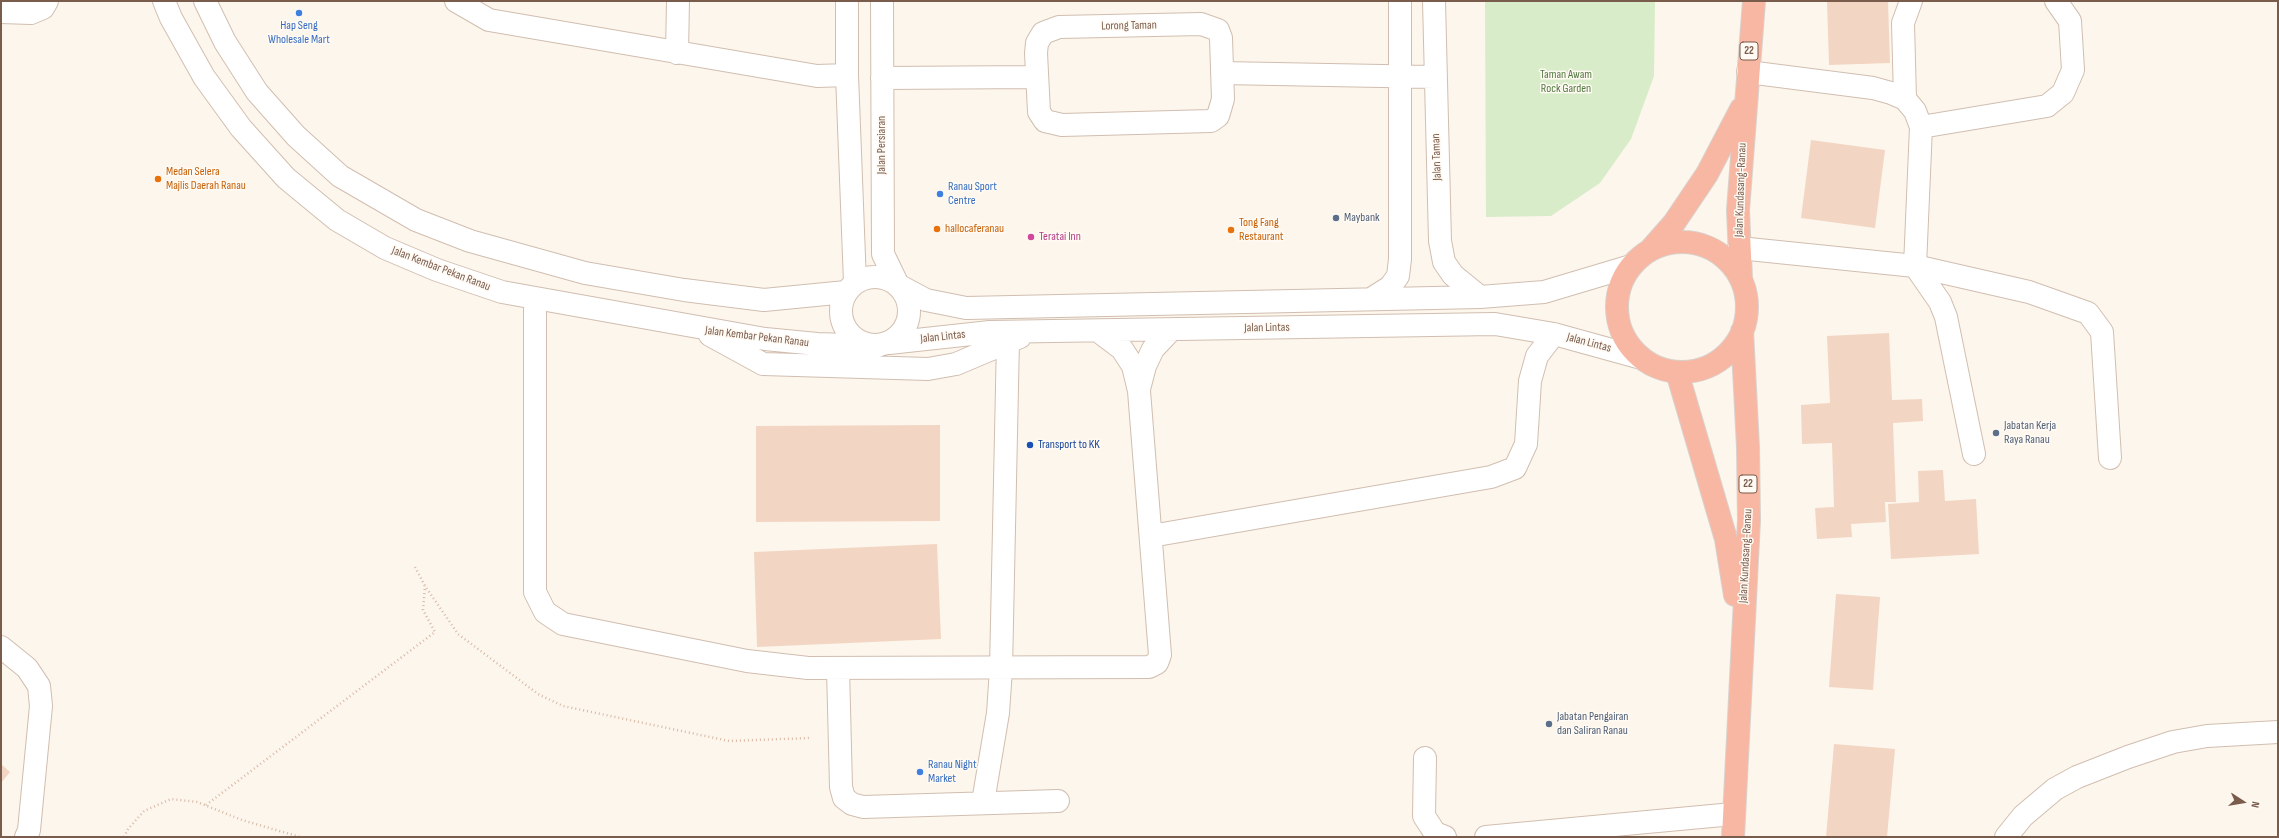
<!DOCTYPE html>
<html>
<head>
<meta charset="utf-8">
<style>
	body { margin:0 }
	#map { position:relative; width:2279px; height:838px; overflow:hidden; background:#fdf6ec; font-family:"Sofia Sans Condensed",sans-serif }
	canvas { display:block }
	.frame { position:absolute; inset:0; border:2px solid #7a5c4d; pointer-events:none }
	.north { position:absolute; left:2223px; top:782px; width:40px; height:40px; -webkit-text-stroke:3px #fffaf3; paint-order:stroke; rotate:102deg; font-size:11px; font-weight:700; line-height:16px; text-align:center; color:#7a5c4d }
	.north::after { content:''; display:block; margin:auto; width:14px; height:18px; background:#7a5c4d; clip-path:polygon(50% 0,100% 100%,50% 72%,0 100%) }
</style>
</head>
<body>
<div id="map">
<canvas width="2279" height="838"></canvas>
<div class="frame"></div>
<div class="north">N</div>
</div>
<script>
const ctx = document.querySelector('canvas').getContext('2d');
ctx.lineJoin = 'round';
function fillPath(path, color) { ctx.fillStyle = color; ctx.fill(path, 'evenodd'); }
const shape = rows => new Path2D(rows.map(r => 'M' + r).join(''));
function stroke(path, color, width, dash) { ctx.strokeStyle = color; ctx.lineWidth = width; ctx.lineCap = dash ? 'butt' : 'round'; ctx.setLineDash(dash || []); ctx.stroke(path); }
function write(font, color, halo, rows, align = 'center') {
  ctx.font = font + ' "Sofia Sans Condensed",sans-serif'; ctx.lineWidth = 3; ctx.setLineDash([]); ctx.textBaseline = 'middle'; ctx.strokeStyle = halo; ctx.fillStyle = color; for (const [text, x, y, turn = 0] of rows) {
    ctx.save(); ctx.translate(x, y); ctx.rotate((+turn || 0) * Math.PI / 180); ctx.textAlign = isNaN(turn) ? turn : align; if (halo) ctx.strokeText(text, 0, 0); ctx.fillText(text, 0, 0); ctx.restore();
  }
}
const green = shape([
	[1485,1,1655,1,1654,76,1631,139,1600,183,1551,216,1486,217]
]);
const building = shape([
	[1827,1,1888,1,1890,63,1829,65],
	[1811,140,1885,150,1875,228,1801,218],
	[1889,333,1892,400,1922,399,1923,421,1893,423,1896,502,1885,502,1886,522,1851,524,1852,537,1817,539,1815,508,1834,507,1832,443,1802,444,1801,405,1830,403,1827,336],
	[940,425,940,521,756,522,756,426],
	[1943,470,1945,501,1976,499,1979,554,1891,559,1888,504,1919,502,1918,471],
	[937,544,941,639,757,647,754,552],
	[1836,594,1880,597,1873,690,1829,687],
	[1834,744,1895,749,1887,837,1826,837],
	[1,764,10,772,1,783]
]);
const path = shape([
	[415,567,425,586,458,634,538,694,563,706,729,741,810,738],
	[206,805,435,632,423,610,425,586],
	[124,837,128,829,144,811,171,799,197,802,242,820,300,837]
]);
const minor = shape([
	[164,1,171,18,204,77,241,128,286,178,337,220,385,248,437,270,502,292,765,339,817,344,878,346],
	[205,1,225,42,257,92,296,136,340,176,416,220,470,241,585,273,684,290,764,300,846,292],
	[456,1,489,20,817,76,847,75],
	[847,1,847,75,855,283],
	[882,1,883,254,898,285,926,300,966,308,1480,297,1544,292,1631,266],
	[1434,1,1440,241,1444,262,1453,275,1480,297],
	[1,12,31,13,43,8,47,1],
	[1201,24,1218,30,1221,38,1223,99,1218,116,1211,121,1062,125,1045,121,1039,112,1036,53,1037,43,1043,33,1059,27,1201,24],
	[677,53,678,1],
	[1222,73,1435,77],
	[882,78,1036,77],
	[1905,99,1903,23,1911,1],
	[1921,127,2047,106,2063,93,2073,70,2070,21,2056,1],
	[1739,248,1915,266,1921,127,1915,111,1905,99,1891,93,1873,88,1748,72],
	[1915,266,2029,292,2088,313,2102,332,2110,458],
	[1915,266,1940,302,1946,317,1974,454],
	'841 311a34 34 0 1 1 68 0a34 34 0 1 1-68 0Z',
	[535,298,535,592,545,612,563,624,583,628,747,661,808,668,1149,667,1157,663,1160,655,1139,391,1133,366,1122,349,1098,331],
	[1371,299,1390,287,1398,276,1400,259,1400,1],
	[710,335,763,364,928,369,956,364,1020,337],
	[889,343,990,332,1495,324,1554,334,1641,358],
	[1139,389,1145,366,1153,349,1171,330],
	[1151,536,1491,477,1515,468,1526,444,1530,381,1537,356,1554,334],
	[1,647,27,668,39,686,41,706,29,830,26,837],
	[838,668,841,787,844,798,852,804,863,807,1058,801],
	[1425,758,1424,816,1435,833,1445,837],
	[983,802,998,713,1001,669,1008,340],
	[1486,837,1733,814],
	[2006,837,2023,816,2055,789,2077,777,2128,757,2173,742,2207,736,2278,732]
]);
const highway = shape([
	'1617 307a65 65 0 1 1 130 0a65 65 0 1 1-130 0Z',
	[1651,249,1674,223,1707,174,1741,109],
	[1741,279,1738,210,1754,1],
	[1677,372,1726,539,1735,595],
	[1733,837,1749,520,1748,447,1742,331]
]);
const markers = [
	[299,13,4,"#3f7fe0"],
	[158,179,4,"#e8710a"],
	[940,194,4,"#3f7fe0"],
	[1336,218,4,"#5c6f8a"],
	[937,229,4,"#e8710a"],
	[1231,230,4,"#e8710a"],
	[1031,237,4,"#d1479c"],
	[1996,433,4,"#5c6f8a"],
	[1030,445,4,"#1a4fb4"],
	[1549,724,4,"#5c6f8a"],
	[920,772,4,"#3f7fe0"]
];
const shields = [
	[1749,51,18],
	[1748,484,18]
];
const shieldNames = [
	["22",1749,51],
	["22",1748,484]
];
const shopNames = [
	["Hap Seng",299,26,"center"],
	["Wholesale Mart",299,40,"center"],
	["Ranau Sport",948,187],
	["Centre",948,201],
	["Ranau Night",928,765],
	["Market",928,779]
];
const streetNames = [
	["Lorong Taman",1129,26,-1],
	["Jalan Persiaran",882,145,-90],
	["Jalan Taman",1437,157,-92],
	["Jalan Kundasang-Ranau",1741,190,-88],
	["Jalan Kembar Pekan Ranau",441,269,21],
	["Jalan Lintas",1267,328,-1],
	["Jalan Kembar Pekan Ranau",757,337,7],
	["Jalan Lintas",943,337,-6],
	["Jalan Lintas",1589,343,15],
	["Jalan Kundasang-Ranau",1746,556,-87]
];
const parkNames = [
	["Taman Awam",1566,75],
	["Rock Garden",1566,89]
];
const foodNames = [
	["Medan Selera",166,172],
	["Majlis Daerah Ranau",166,186],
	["Tong Fang",1239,223],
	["Restaurant",1239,237],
	["hallocaferanau",945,229]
];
const serviceNames = [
	["Maybank",1344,218],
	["Jabatan Kerja",2004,426],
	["Raya Ranau",2004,440],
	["Jabatan Pengairan",1557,717],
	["dan Saliran Ranau",1557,731]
];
const hotelNames = [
	["Teratai Inn",1039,237]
];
const transitNames = [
	["Transport to KK",1038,445]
];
fillPath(green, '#d8ecc9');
fillPath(building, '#f3d5c3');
stroke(minor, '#d1beb0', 24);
stroke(highway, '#dad1cd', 24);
stroke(path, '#d9b8a5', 2.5, [1, 3]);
stroke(minor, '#fff', 22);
stroke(highway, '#f7b7a3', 22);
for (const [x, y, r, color] of markers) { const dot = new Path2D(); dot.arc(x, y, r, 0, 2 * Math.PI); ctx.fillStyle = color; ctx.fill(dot); stroke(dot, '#fffaf3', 1.5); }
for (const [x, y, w] of shields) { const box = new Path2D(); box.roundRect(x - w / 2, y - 9, w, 18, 3); ctx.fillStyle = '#fffaf3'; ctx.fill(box); stroke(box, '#7a5c4d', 1); }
write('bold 11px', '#7a5c4d', null, shieldNames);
write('12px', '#366cbe', '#fffaf3', shopNames, 'left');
write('12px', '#7a5c4d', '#fffaf3', streetNames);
write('12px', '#537a41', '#fffaf3', parkNames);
write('12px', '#c56008', '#fffaf3', foodNames, 'left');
write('12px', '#4e5e75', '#fffaf3', serviceNames, 'left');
write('12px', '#b23c85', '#fffaf3', hotelNames, 'left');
write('12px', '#164399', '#fffaf3', transitNames, 'left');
</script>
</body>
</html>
